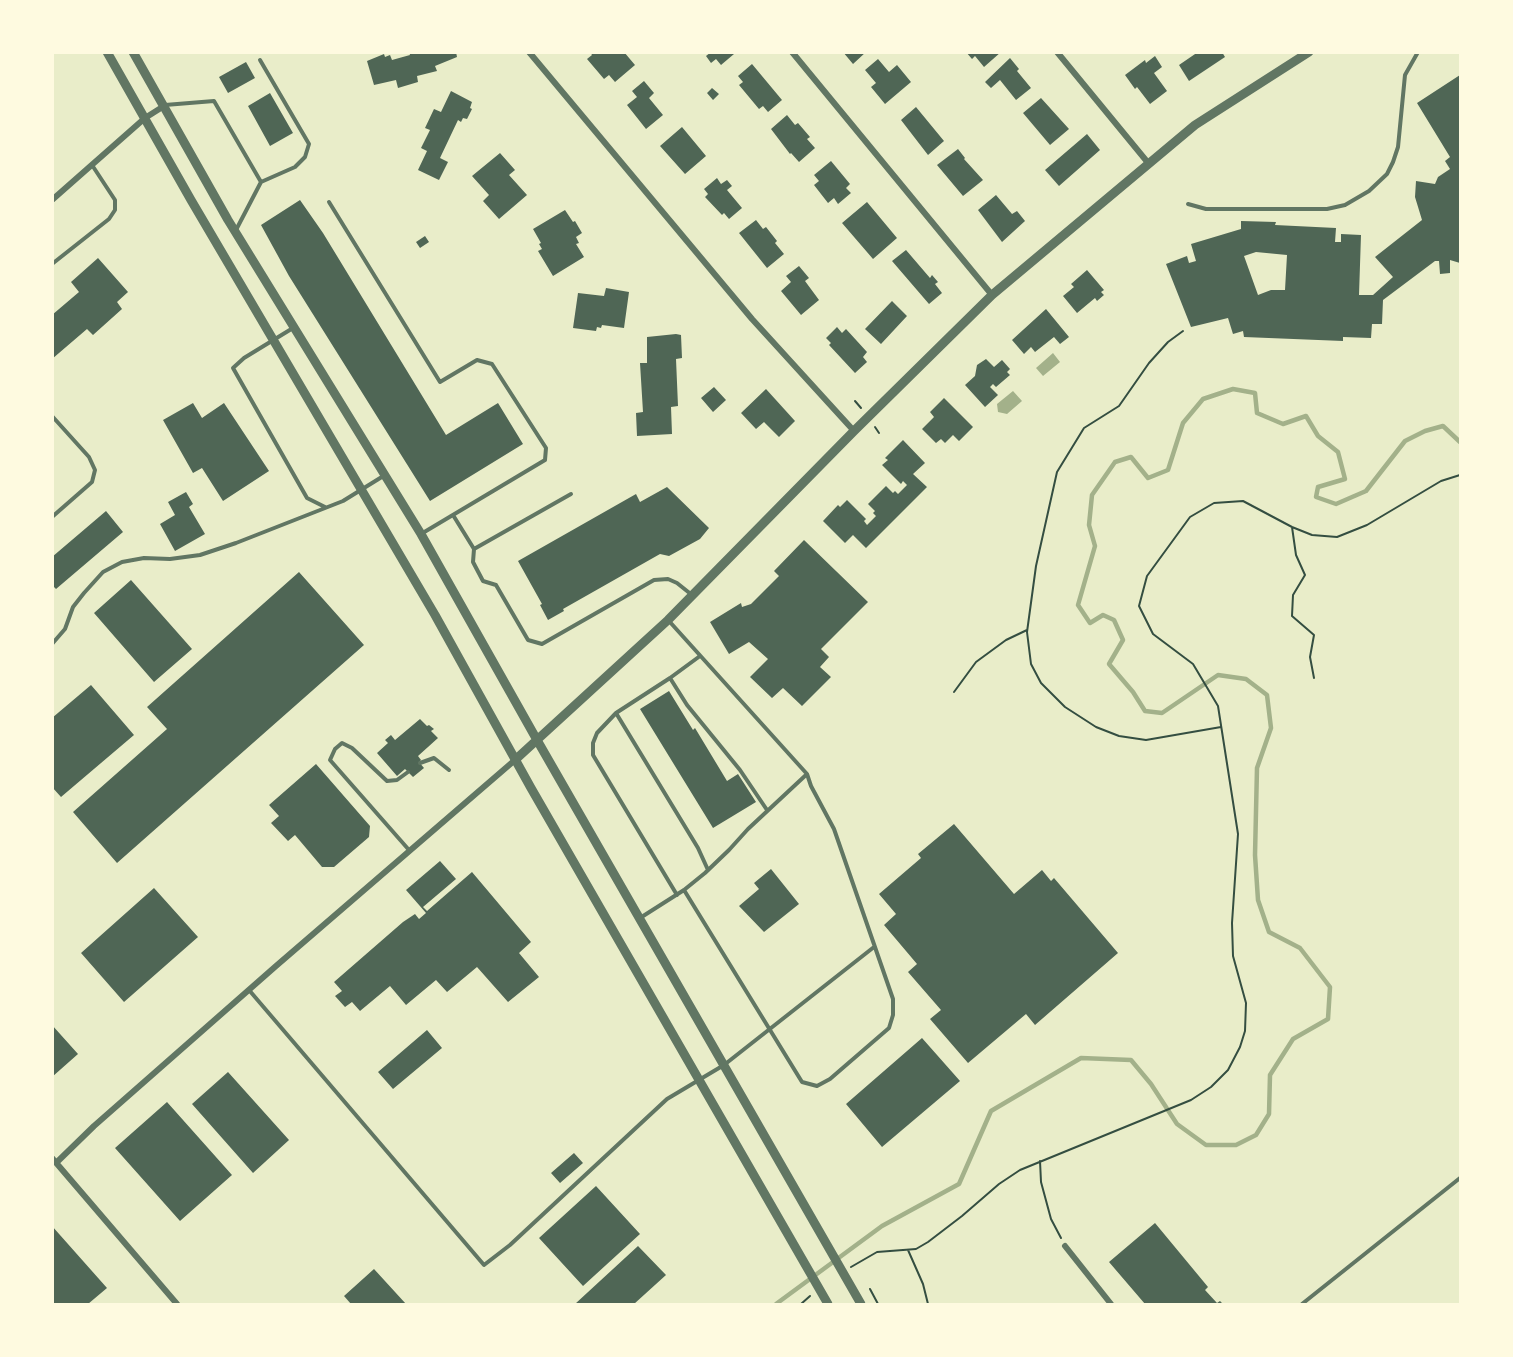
<!DOCTYPE html>
<html>
<head>
<meta charset="utf-8">
<style>
	body { margin:0 }
	#map { position:relative; width:1513px; height:1357px; overflow:hidden; background:#e9edc9; font-family:"Exo 2",sans-serif }
	canvas { display:block }
	.frame { position:absolute; inset:0; border:54px solid #fefae0; pointer-events:none }
</style>
</head>
<body>
<div id="map">
<canvas width="1513" height="1357"></canvas>
<div class="frame"></div>
</div>
<script>
const ctx = document.querySelector('canvas').getContext('2d');
ctx.lineJoin = 'round';
function fillPath(path, color) { ctx.fillStyle = color; ctx.fill(path, 'evenodd'); }
const shape = rows => new Path2D(rows.map(r => 'M' + r).join(''));
function stroke(path, color, width, dash) { ctx.strokeStyle = color; ctx.lineWidth = width; ctx.lineCap = dash ? 'butt' : 'round'; ctx.setLineDash(dash || []); ctx.stroke(path); }
const water = shape([
	[1053,353,1060,362,1043,376,1036,368],
	[1013,391,1022,401,1007,414,998,412,997,404]
]);
const stream = shape([
	[776,1304,882,1226,959,1184,991,1111,1081,1058,1131,1060,1151,1084,1177,1124,1206,1145,1236,1145,1256,1135,1269,1114,1270,1075,1293,1039,1328,1019,1330,987,1300,948,1269,932,1258,900,1255,855,1257,768,1271,728,1267,695,1246,679,1218,675,1162,713,1145,711,1133,692,1109,664,1123,640,1114,620,1103,615,1090,623,1078,605,1095,546,1089,525,1092,495,1115,462,1131,457,1148,478,1168,470,1183,423,1203,399,1233,389,1255,393,1257,413,1283,424,1306,416,1318,436,1338,452,1345,479,1318,487,1316,497,1336,504,1366,491,1405,441,1425,431,1443,426,1460,442]
]);
const building = shape([
	[409,52,456,52,457,57,435,66,437,71,417,76,418,82,398,88,396,80,374,85,367,61,384,54,385,57,390,55,392,60,410,55],
	[590,52,624,52,635,65,615,82,609,75,604,79,587,59,592,55],
	[711,52,733,52,734,54,721,65,716,59,711,63,706,56],
	[843,52,866,52,853,64],
	[966,52,1001,52,984,67,975,56,972,59],
	[1198,52,1222,52,1225,57,1189,81,1179,65],
	[1155,56,1162,67,1154,73,1167,91,1150,104,1137,87,1135,89,1125,75,1145,60,1146,63],
	[1010,58,1019,69,1017,71,1031,88,1016,100,1000,80,991,88,985,82],
	[878,59,889,72,897,65,911,82,885,104,871,87,876,83,865,70],
	[246,62,255,78,228,93,219,77],
	[752,64,782,100,768,112,763,106,759,109,739,85,743,82,738,76],
	[1460,75,1460,263,1450,260,1450,273,1440,274,1439,261,1435,261,1383,300,1382,324,1372,324,1371,338,1343,337,1343,341,1244,337,1243,331,1233,334,1228,318,1191,327,1166,264,1187,256,1189,263,1196,261,1191,244,1241,229,1241,221,1276,222,1275,225,1336,228,1335,242,1341,242,1341,234,1361,235,1359,295,1373,295,1393,277,1375,257,1422,220,1415,197,1416,181,1435,184,1438,177,1450,169,1445,161,1450,157,1417,103],
	[1256,252,1287,255,1285,290,1271,290,1258,295,1244,256],
	[644,81,654,93,649,98,663,115,646,129,627,105,637,97,632,91],
	[712,88,719,94,713,100,707,93],
	[451,91,472,102,470,108,472,109,467,119,463,118,461,122,458,120,440,158,448,162,439,180,418,170,427,151,421,148,430,130,425,128,434,109,441,112],
	[270,93,293,133,270,146,248,106],
	[1041,98,1069,129,1050,145,1023,113],
	[916,107,944,141,928,155,901,120],
	[787,115,795,125,798,123,810,137,807,139,815,148,799,162,791,153,790,154,771,129],
	[682,127,706,156,685,174,660,146],
	[1087,134,1100,150,1059,186,1045,170],
	[958,149,965,158,964,159,983,180,963,196,937,165],
	[500,153,515,170,509,175,527,195,499,219,483,201,489,195,472,176],
	[831,161,850,184,846,188,851,193,838,204,834,198,828,203,814,185,819,181,814,175],
	[717,178,721,184,727,180,732,186,727,190,742,208,729,219,724,213,722,215,705,197,708,194,704,189],
	[996,195,1012,214,1017,211,1025,221,1002,242,978,210],
	[300,200,323,233,446,435,498,403,523,444,430,501,289,276,261,225],
	[867,202,897,238,873,259,842,223],
	[565,210,573,222,575,221,582,233,576,237,579,243,576,244,584,257,553,276,538,251,542,249,539,244,541,243,533,229],
	[756,220,763,229,766,227,777,241,775,243,784,254,767,268,739,233],
	[425,236,429,242,420,248,416,242],
	[906,250,930,278,932,275,938,282,935,284,942,293,929,304,892,261],
	[98,258,128,292,117,302,122,309,93,335,87,329,52,359,52,315,79,292,71,282],
	[799,266,809,278,805,281,819,300,801,315,781,291,791,282,786,276],
	[1087,270,1104,290,1101,292,1104,295,1097,301,1095,298,1077,313,1063,296,1074,287,1071,284],
	[606,288,629,292,624,328,602,325,601,328,597,327,596,331,573,328,578,293,604,296],
	[892,301,907,316,881,344,865,329],
	[1046,309,1069,337,1060,344,1054,337,1035,352,1031,347,1024,354,1012,340],
	[837,327,842,333,846,329,867,352,863,357,867,362,855,373,829,345,831,343,826,338],
	[676,334,681,335,682,358,676,359,678,406,671,407,672,434,637,436,636,413,643,412,640,363,647,363,647,337],
	[986,359,994,367,1002,360,1010,369,1007,372,1010,375,996,387,993,384,990,387,998,395,985,407,965,385,975,376,977,365],
	[714,387,726,400,713,412,701,398],
	[766,389,795,421,779,437,764,422,756,429,741,413],
	[944,398,973,427,959,441,953,435,945,443,941,439,936,443,922,429,934,417,930,412],
	[193,403,202,418,224,403,269,471,223,501,202,468,193,473,163,420],
	[903,440,925,463,913,474,927,487,866,548,853,535,845,543,823,521,838,505,840,507,847,500,866,519,864,521,867,525,876,516,873,513,875,511,868,504,886,486,893,493,895,491,898,494,907,485,903,481,901,484,882,465,888,460,885,458],
	[667,487,709,528,700,539,669,556,660,554,563,609,564,611,548,620,540,605,542,604,518,561,636,494,640,502],
	[186,492,193,504,189,507,205,534,175,551,160,524,175,515,168,502],
	[106,511,123,532,56,589,52,585,52,557],
	[804,540,868,602,821,649,829,657,820,667,831,677,802,706,783,688,772,698,750,677,768,659,749,642,729,654,710,622,741,603,742,607,751,604,779,576,774,571],
	[299,572,364,645,117,863,73,812,167,729,147,707],
	[131,580,192,649,154,682,94,613],
	[91,685,134,735,61,797,52,787,52,718],
	[669,691,693,730,695,728,727,781,738,774,756,802,713,828,640,709],
	[420,719,427,726,429,725,434,729,431,731,438,738,418,756,421,760,419,762,424,768,413,777,405,769,397,776,377,753,388,743,385,740,391,735,395,740],
	[316,764,370,826,369,837,334,867,322,867,295,835,288,841,271,823,279,816,269,805],
	[954,824,1014,894,1042,870,1051,881,1054,878,1118,953,1035,1025,1026,1014,968,1063,930,1019,941,1010,908,972,917,964,884,925,896,914,879,894,921,858,918,854],
	[440,861,456,879,423,907,427,911,472,872,531,942,519,953,539,977,508,1002,477,967,447,992,436,980,406,1005,390,986,360,1011,352,1002,345,1007,335,996,342,991,334,982,403,922,415,914,419,919,426,913,406,890],
	[771,869,799,904,764,932,739,906,759,889,754,883],
	[154,888,198,937,124,1002,81,953],
	[52,1025,78,1054,52,1077],
	[427,1030,442,1048,393,1089,378,1072],
	[922,1038,960,1081,882,1147,846,1104],
	[228,1072,289,1140,253,1173,192,1104],
	[167,1102,232,1175,180,1221,115,1148],
	[574,1153,583,1163,560,1183,551,1173],
	[596,1186,640,1234,583,1286,539,1238],
	[1155,1223,1208,1287,1205,1290,1217,1303,1220,1301,1223,1304,1145,1304,1109,1262],
	[52,1226,107,1288,88,1304,52,1304],
	[638,1246,666,1275,634,1304,575,1304],
	[374,1269,406,1304,351,1304,344,1296]
]);
const path = shape([
	[1183,331,1168,342,1149,363,1119,406,1084,428,1057,472,1036,566,1027,632,1031,664,1041,683,1065,707,1096,727,1119,736,1146,740,1221,727],
	[855,401,861,408],
	[875,427,879,433],
	[1292,527,1296,555,1305,575,1293,595,1292,616,1314,635,1310,657,1314,678],
	[954,692,976,662,1006,640,1027,630],
	[1040,1161,1041,1182,1051,1219,1061,1238],
	[908,1250,923,1284,928,1304],
	[851,1267,877,1252,916,1249,928,1242,962,1216,999,1184,1020,1170,1191,1100,1211,1087,1228,1070,1240,1047,1245,1031,1246,1003,1233,956,1232,923,1238,834,1218,706,1193,664,1153,634,1139,606,1147,576,1190,517,1214,503,1243,501,1292,527,1312,535,1337,537,1367,525,1441,481,1460,475],
	[870,1289,878,1304],
	[801,1304,810,1296]
]);
const service = shape([
	[260,60,309,144,305,157,295,167,261,182],
	[165,105,214,101,261,182,236,230],
	[329,202,440,382,477,360,492,364,546,448,545,460,421,534],
	[1188,204,1206,209,1327,209,1345,205,1369,191,1387,174,1393,162,1398,147,1405,75,1418,52],
	[52,264,109,219,115,210,115,200,92,165],
	[293,328,244,358,233,368,307,498,325,507],
	[52,416,89,457,95,470,92,482,52,517],
	[571,494,474,549,473,562,483,581,496,585,528,640,542,644,654,580,668,579,677,583,692,595],
	[453,515,474,549],
	[669,621,807,774,811,786,834,829,893,999,893,1015,889,1028,830,1079,817,1086,802,1082,684,890],
	[52,644,65,629,73,607,84,593,103,572,122,562,144,558,170,559,200,555,236,543,343,501,385,475],
	[670,678,700,656],
	[616,713,698,848,708,870],
	[420,763,434,758,449,770],
	[408,772,397,780,387,781,352,748,342,743,335,749,330,760,409,850],
	[677,895,593,755,593,743,597,733,616,713,670,678,687,705,740,770,767,810],
	[640,918,684,890,705,873,729,850,748,829,807,774],
	[249,990,484,1265,510,1245,667,1099,724,1065,874,947],
	[1302,1304,1460,1178]
]);
const minor = shape([
	[529,52,752,319,854,431],
	[792,52,992,295],
	[1057,52,1149,164],
	[52,200,145,118,164,106],
	[52,1158,177,1304],
	[56,1163,94,1126,276,966,515,760],
	[1065,1246,1111,1304]
]);
const tertiary = shape([
	[107,52,191,200,435,615,531,788,828,1304],
	[133,52,228,220,421,534,537,740,861,1304],
	[515,760,668,620,854,431,992,295,1195,125,1309,52]
]);
fillPath(water, '#a3b18a');
stroke(stream, '#a3b18a', 4.5);
fillPath(building, '#4f6655');
stroke(path, '#344e41', 2);
stroke(service, '#617663', 4);
stroke(minor, '#617663', 6);
stroke(tertiary, '#617663', 9);
</script>
</body>
</html>
